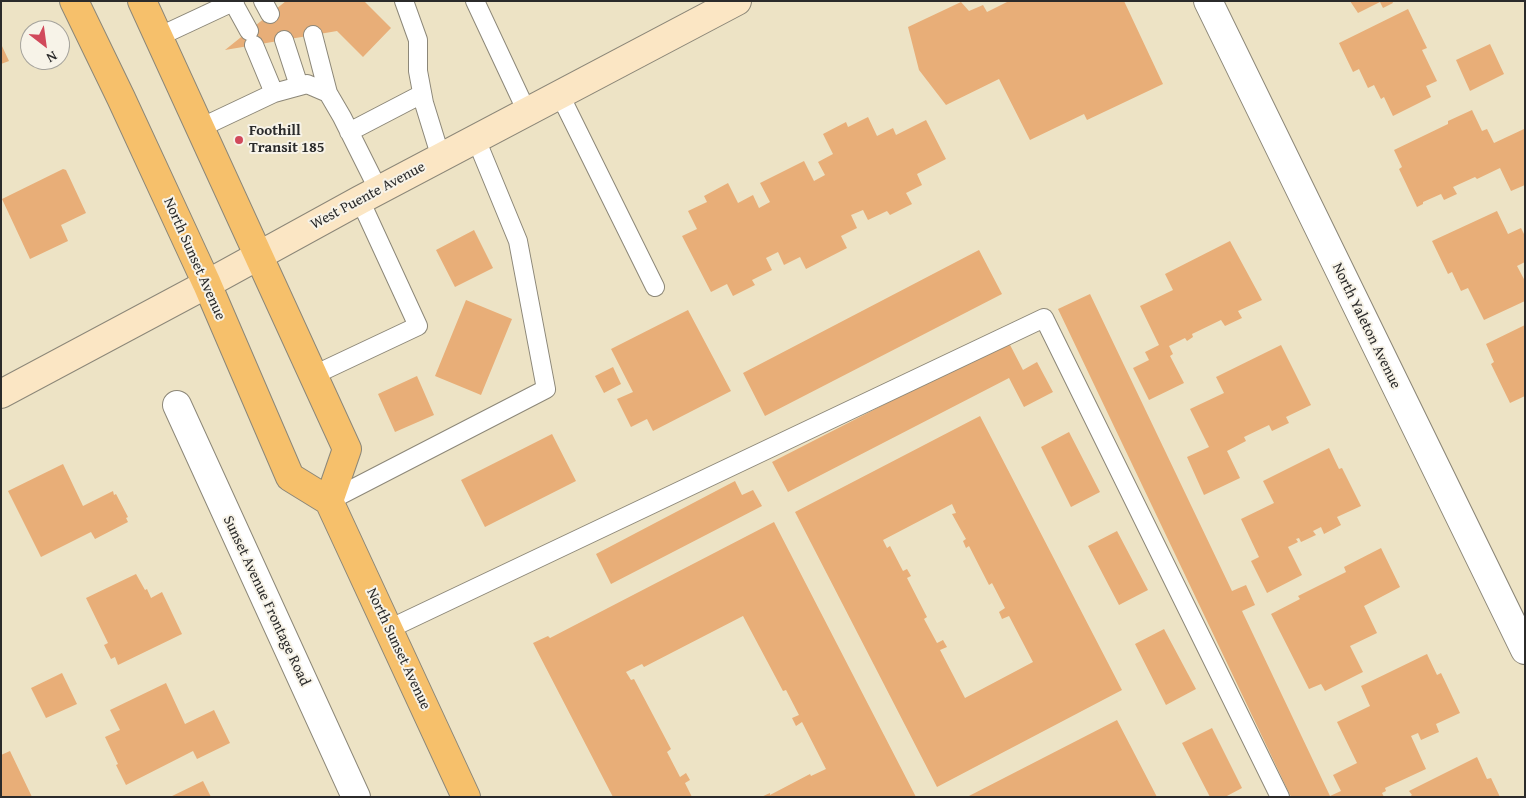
<!DOCTYPE html>
<html>
<head>
<meta charset="utf-8">
<style>
	body { margin:0 }
	#map { position:relative; width:1526px; height:798px; overflow:hidden; background:#ede3c5; font-family:"Gentium Book Plus",serif }
	canvas { display:block }
	.frame { position:absolute; inset:0; border:2px solid #2b2b2b; pointer-events:none }
	.north { position:absolute; left:20px; top:20px; width:50px; height:50px; box-sizing:border-box; background:#f7f3e8; border:1px solid #a5a39c; border-radius:50%; rotate:150deg; font-size:14px; font-weight:700; line-height:20px; text-align:center; color:#2b2b2b }
	.north::after { content:''; display:block; margin:auto; width:18px; height:22px; background:#d1495b; clip-path:polygon(50% 0,100% 100%,50% 72%,0 100%) }
</style>
</head>
<body>
<div id="map">
<canvas width="1526" height="798"></canvas>
<div class="frame"></div>
<div class="north">N</div>
</div>
<script>
const ctx = document.querySelector('canvas').getContext('2d');
ctx.lineJoin = 'round';
function fillPath(path, color) { ctx.fillStyle = color; ctx.fill(path, 'evenodd'); }
const shape = rows => new Path2D(rows.map(r => 'M' + r).join(''));
function stroke(path, color, width, dash) { ctx.strokeStyle = color; ctx.lineWidth = width; ctx.lineCap = dash ? 'butt' : 'round'; ctx.setLineDash(dash || []); ctx.stroke(path); }
function write(font, color, halo, rows, align = 'center') {
  ctx.font = font + ' "Gentium Book Plus",serif'; ctx.lineWidth = 4; ctx.setLineDash([]); ctx.textBaseline = 'middle'; ctx.strokeStyle = halo; ctx.fillStyle = color; for (const [text, x, y, turn = 0] of rows) {
    ctx.save(); ctx.translate(x, y); ctx.rotate((+turn || 0) * Math.PI / 180); ctx.textAlign = isNaN(turn) ? turn : align; if (halo) ctx.strokeText(text, 0, 0); ctx.fillText(text, 0, 0); ctx.restore();
  }
}
const building = shape([
	[286,1,364,1,391,28,363,57,337,31,225,50],
	[1009,1,1124,1,1163,84,1087,120,1084,114,1030,140,999,79,946,105,919,70,908,27,961,2,969,11,983,5,987,12],
	[1350,1,1392,1,1393,3,1383,8,1380,2,1358,13],
	[1408,9,1427,48,1422,50,1437,81,1426,86,1431,97,1393,116,1384,97,1381,99,1374,85,1368,88,1359,69,1353,72,1339,43],
	[1,44,9,61,1,64],
	[1490,44,1504,74,1470,91,1456,60],
	[1472,110,1482,131,1487,129,1494,143,1524,129,1525,185,1511,191,1500,168,1477,179,1475,177,1453,187,1457,194,1444,200,1441,194,1423,202,1423,204,1417,207,1399,169,1402,167,1394,150,1448,124,1448,121],
	[868,117,877,136,893,128,896,135,926,120,946,159,917,174,922,185,906,193,912,204,890,215,887,211,868,220,863,210,851,215,857,228,841,236,847,248,806,269,800,257,784,265,778,252,766,258,772,270,752,280,755,285,733,296,727,284,711,292,682,236,697,229,688,211,707,202,704,196,728,183,738,203,753,195,759,208,770,202,760,183,804,161,814,181,825,175,818,162,833,154,823,134,846,122,848,127],
	[63,169,66,170,86,213,61,225,68,241,30,259,2,199],
	[1497,211,1508,234,1521,228,1525,236,1525,262,1517,266,1525,281,1525,301,1484,320,1468,288,1461,291,1452,272,1448,274,1432,241],
	[474,230,493,268,455,287,436,250],
	[1230,241,1262,300,1238,311,1242,318,1225,326,1221,320,1192,334,1193,337,1187,341,1185,338,1169,346,1173,354,1170,356,1184,383,1149,400,1133,368,1149,360,1145,352,1159,345,1140,306,1173,290,1165,274],
	[979,250,1002,294,765,416,743,373],
	[1090,294,1232,591,1246,585,1255,605,1242,611,1330,796,1341,791,1333,775,1357,763,1337,722,1370,706,1361,686,1427,654,1437,675,1441,673,1460,713,1436,724,1439,732,1421,740,1418,733,1411,736,1426,769,1385,788,1386,791,1382,793,1384,797,1291,797,1058,309],
	[466,300,512,319,481,395,435,376],
	[688,310,731,391,653,431,647,419,631,427,617,399,633,392,611,349],
	[1525,325,1525,396,1510,403,1491,364,1494,362,1486,344],
	[1008,341,1023,370,1037,362,1053,392,1024,407,1009,378,788,492,772,462],
	[1281,345,1311,405,1286,417,1289,423,1272,431,1269,425,1244,437,1246,441,1227,451,1240,478,1204,495,1187,457,1209,447,1190,409,1224,393,1216,377],
	[613,367,621,384,604,393,595,376],
	[417,376,434,415,395,432,378,394],
	[980,416,1122,690,937,787,795,512],
	[952,504,956,513,952,514,966,539,963,541,966,548,969,546,989,585,992,583,1005,608,999,612,1002,619,1009,616,1033,662,965,698,940,650,947,647,943,640,937,643,924,619,927,617,907,578,911,576,907,569,903,571,890,546,887,548,883,540],
	[1069,432,1100,492,1071,507,1041,447],
	[552,434,576,481,485,527,461,480],
	[1329,448,1339,469,1342,468,1361,506,1337,517,1341,525,1324,534,1321,527,1313,531,1316,535,1301,542,1299,538,1296,539,1298,542,1288,547,1302,575,1267,593,1251,561,1259,557,1241,519,1274,503,1263,481],
	[63,464,83,506,113,491,114,495,116,494,128,517,126,518,128,522,95,539,91,532,41,557,8,491],
	[735,481,742,495,753,490,762,506,611,584,596,554],
	[774,522,916,797,761,797,770,793,770,795,810,774,811,776,826,769,802,722,796,726,792,718,799,715,786,690,783,691,743,616,644,667,642,664,626,672,631,680,634,679,671,749,667,752,680,777,686,773,690,780,685,783,692,797,613,797,533,643,548,636,550,638],
	[1117,531,1148,590,1119,605,1088,546],
	[1381,548,1400,587,1364,606,1377,633,1350,646,1363,672,1325,691,1321,684,1309,689,1271,614,1300,599,1298,596,1346,572,1344,567],
	[136,574,145,590,147,589,151,598,162,592,182,634,118,665,115,657,111,659,104,645,108,643,86,598],
	[1164,629,1196,689,1166,705,1135,644],
	[62,673,77,704,46,718,31,688],
	[166,683,185,724,214,710,230,743,197,759,193,751,126,785,116,765,118,764,105,737,120,730,110,710],
	[1117,720,1157,797,967,797],
	[1212,728,1242,788,1225,797,1210,797,1182,743],
	[10,751,32,797,1,797,1,755],
	[1477,757,1487,779,1491,778,1500,797,1409,797,1412,795,1409,791],
	[203,781,211,797,170,797]
]);
const lane = shape([
	[263,1,270,14],
	[404,1,418,40,418,71,424,103,441,158],
	[475,1,527,112],
	[233,2,249,31],
	[313,35,328,93],
	[158,37,235,1],
	[284,40,299,86],
	[254,45,274,93],
	[560,95,655,287],
	[200,128,274,93,307,84,328,93,342,117,379,191],
	[349,132,422,94],
	[314,375,418,326,360,200],
	[329,501,546,389,518,241,476,139],
	[389,629,1044,318,1280,797]
]);
const street = shape([
	[1208,1,1525,650],
	[177,405,356,797]
]);
const secondary = shape([
	[1,394,207,284,360,200,737,1]
]);
const primary = shape([
	[74,1,121,98,207,284,290,477,329,501,466,797],
	[142,1,347,449,329,501]
]);
const markers = [
	[239,140,5,"#d1495b"]
];
const poiNames = [
	["Foothill",249,131],
	["Transit 185",249,148]
];
const streetNames = [
	["West Puente Avenue",368,196,-28],
	["North Sunset Avenue",194,259,66],
	["North Yaleton Avenue",1366,326,64],
	["Sunset Avenue Frontage Road",266,601,65],
	["North Sunset Avenue",398,649,65]
];
fillPath(building, '#e8ae78');
stroke(lane, '#8c8778', 20);
stroke(street, '#8c8778', 30);
stroke(secondary, '#8c8778', 30);
stroke(primary, '#8c8778', 30);
stroke(lane, '#fff', 18);
stroke(street, '#fff', 28);
stroke(secondary, '#fbe6c4', 28);
stroke(primary, '#f6c06b', 28);
for (const [x, y, r, color] of markers) { const dot = new Path2D(); dot.arc(x, y, r, 0, 2 * Math.PI); ctx.fillStyle = color; ctx.fill(dot); stroke(dot, '#f7f3e8', 2); }
write('bold 15px', '#2b2b2b', '#f7f3e8', poiNames, 'left');
write('15px', '#2b2b2b', '#f7f3e8', streetNames);
</script>
</body>
</html>
